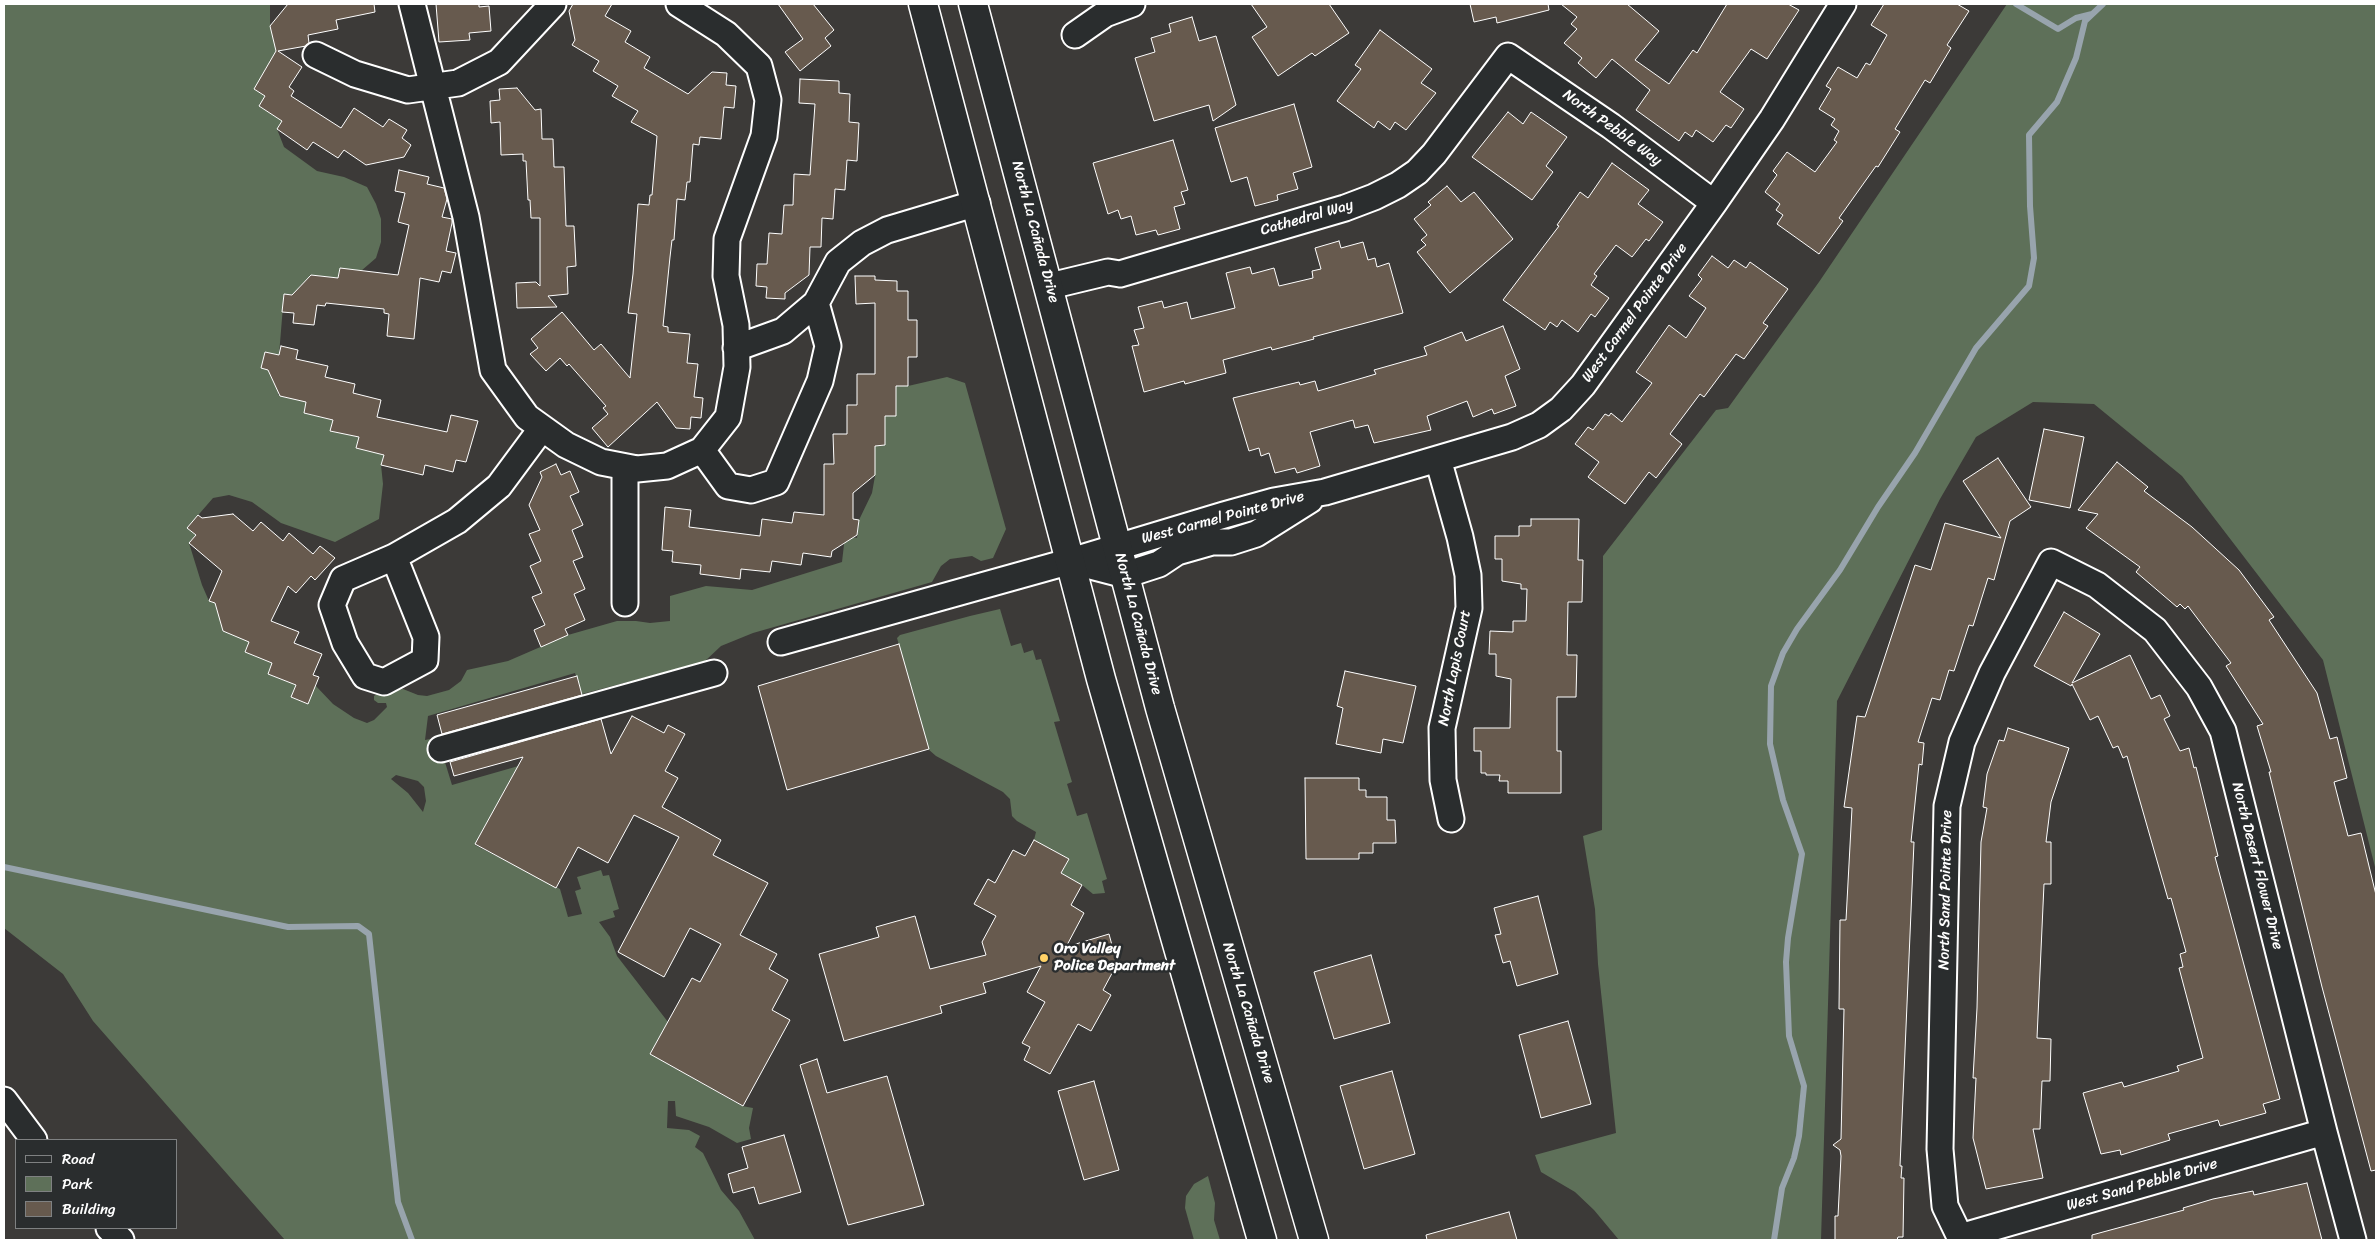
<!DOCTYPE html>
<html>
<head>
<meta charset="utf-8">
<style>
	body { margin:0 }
	#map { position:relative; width:2380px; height:1244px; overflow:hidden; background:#3c3a38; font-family:Sriracha,sans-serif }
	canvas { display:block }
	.frame { position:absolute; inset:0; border:5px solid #fff; pointer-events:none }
	.legend { position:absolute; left:15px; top:1139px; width:162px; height:90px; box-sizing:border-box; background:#2a2d2e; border:1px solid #7f8182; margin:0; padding:6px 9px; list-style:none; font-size:15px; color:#fff }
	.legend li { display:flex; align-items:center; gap:10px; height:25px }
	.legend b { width:25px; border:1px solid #7f8182 }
</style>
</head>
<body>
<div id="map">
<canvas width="2380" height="1244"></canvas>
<div class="frame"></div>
<ul class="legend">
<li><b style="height:6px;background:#2a2d2e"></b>Road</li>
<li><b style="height:14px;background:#5e7059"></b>Park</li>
<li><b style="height:14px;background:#675a4e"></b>Building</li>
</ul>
</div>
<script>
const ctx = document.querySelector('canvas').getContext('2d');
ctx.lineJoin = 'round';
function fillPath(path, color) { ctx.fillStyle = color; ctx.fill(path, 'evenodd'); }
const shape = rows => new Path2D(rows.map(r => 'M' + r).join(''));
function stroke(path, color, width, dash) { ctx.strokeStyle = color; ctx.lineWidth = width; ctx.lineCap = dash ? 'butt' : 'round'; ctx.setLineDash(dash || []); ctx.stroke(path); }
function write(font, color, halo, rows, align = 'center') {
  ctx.font = font + ' Sriracha,sans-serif'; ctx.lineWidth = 5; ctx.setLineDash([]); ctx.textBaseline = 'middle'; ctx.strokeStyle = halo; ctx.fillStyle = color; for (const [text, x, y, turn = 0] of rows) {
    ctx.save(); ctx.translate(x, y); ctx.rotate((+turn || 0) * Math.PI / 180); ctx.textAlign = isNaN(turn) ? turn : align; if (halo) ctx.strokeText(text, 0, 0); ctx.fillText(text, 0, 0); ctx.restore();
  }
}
const green = shape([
	[4,4,270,4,270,23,277,50,255,89,265,96,259,106,282,121,277,129,284,147,317,171,344,177,367,187,376,204,381,219,381,242,376,258,361,271,340,269,338,278,310,275,308,286,301,285,298,289,297,295,284,294,279,355,265,352,261,368,273,371,280,384,278,395,306,402,304,413,333,420,330,431,359,437,356,448,384,455,381,465,383,484,379,519,335,542,281,523,252,502,229,495,213,498,187,528,196,535,189,543,202,585,209,601,220,605,226,620,222,630,249,642,245,652,272,663,268,674,296,685,291,697,307,704,315,685,333,704,354,718,367,723,374,720,387,707,386,703,378,703,374,700,374,696,380,692,403,689,418,695,427,696,449,690,461,681,467,670,508,661,568,635,617,621,636,621,650,623,670,621,670,596,706,586,752,590,842,562,845,536,857,538,859,520,872,493,875,476,875,446,885,445,885,416,896,386,908,386,947,377,965,383,1006,529,993,558,981,561,972,556,950,559,941,566,932,582,753,633,721,646,704,662,582,694,575,673,428,716,425,740,430,739,437,761,444,759,452,785,529,763,514,773,475,845,560,889,568,917,582,914,575,891,581,889,577,877,601,870,603,876,609,875,619,909,613,911,615,917,599,922,610,937,617,956,668,1022,650,1054,742,1106,753,1108,749,1128,751,1139,737,1143,709,1127,676,1116,675,1101,668,1101,667,1128,689,1130,700,1136,695,1147,703,1153,721,1190,739,1211,755,1240,285,1240,93,1021,63,974,4,928],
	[396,775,418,781,424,787,426,801,423,812,408,793,391,779],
	[2007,4,2376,4,2376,871,2323,660,2182,476,2094,404,2033,402,1976,437,1940,499,1837,701,1821,1240,1619,1240,1594,1210,1575,1192,1541,1172,1535,1155,1616,1133,1598,964,1595,909,1583,836,1602,830,1603,556,1716,410,1728,408,1819,282],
	[1000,609,1011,646,1021,643,1024,653,1033,650,1036,660,1041,659,1060,721,1054,722,1072,782,1067,784,1077,816,1087,813,1107,879,1102,881,1105,893,1093,894,1082,885,1061,873,1069,859,1034,840,1036,832,1017,821,1012,816,1010,799,1003,792,936,756,928,749,897,638,900,635,970,616],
	[1208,1176,1215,1203,1214,1220,1220,1240,1194,1240,1185,1208,1186,1196,1194,1184]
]);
const stream = shape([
	[2016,4,2058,29,2076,18,2092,14],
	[4,867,288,927,358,926,369,934,398,1202,412,1240],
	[1774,1240,1782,1188,1794,1158,1799,1136,1804,1086,1789,1036,1786,962,1788,938,1802,854,1783,800,1770,744,1771,686,1783,653,1797,629,1840,570,1878,507,1915,453,1976,348,2029,286,2034,258,2030,206,2029,135,2057,102,2076,58,2085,21,2103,4]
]);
const building = shape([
	[288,4,374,4,375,12,336,20,338,29,308,35,309,43,306,46,278,51,302,67,289,87,294,91,291,96,341,128,354,108,383,127,389,119,407,130,402,138,411,145,404,157,366,165,344,150,338,158,313,142,307,150,277,129,282,121,259,106,265,96,254,89,276,51,270,26,288,4],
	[436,4,479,4,479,7,489,6,491,31,469,33,470,40,439,42,436,4],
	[573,4,612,4,605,16,631,31,625,42,650,57,644,68,688,94,712,72,727,73,726,85,736,86,734,108,724,107,721,139,700,137,699,145,693,144,690,182,687,182,685,200,677,199,674,240,672,240,670,257,663,326,668,327,668,332,690,334,687,363,698,364,694,397,703,398,701,418,691,417,690,429,676,428,657,402,608,447,592,428,608,414,603,408,606,406,569,364,567,366,560,358,546,371,530,354,538,348,531,339,562,312,594,350,601,344,630,378,637,314,628,313,633,274,638,204,649,205,650,195,652,195,657,136,631,122,638,111,612,96,618,86,593,71,599,61,572,45,575,40,569,11,573,4],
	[778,4,813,4,834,30,825,38,831,46,800,71,785,52,803,39,778,4],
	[1251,4,1329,4,1349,33,1315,56,1312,53,1278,76,1252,37,1267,27,1251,4],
	[1470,4,1548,4,1549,10,1497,23,1496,17,1474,22,1470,4],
	[1561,4,1627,4,1659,31,1635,60,1669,84,1693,50,1697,53,1727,4,1788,4,1799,10,1767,59,1751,49,1720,92,1744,109,1731,128,1726,125,1713,142,1696,130,1692,137,1685,132,1679,141,1636,110,1650,90,1612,59,1596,78,1578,63,1582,58,1564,43,1577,29,1571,24,1577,17,1561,4],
	[1884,4,1957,4,1969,11,1947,45,1951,48,1930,83,1925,80,1895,129,1900,132,1878,167,1876,166,1839,218,1843,221,1819,254,1777,224,1783,215,1776,210,1780,204,1765,192,1777,175,1773,171,1787,152,1815,172,1837,142,1834,140,1839,131,1831,125,1835,119,1819,109,1831,89,1826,86,1838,67,1857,78,1866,63,1870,65,1887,35,1871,25,1884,4],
	[1192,17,1199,41,1216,36,1236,105,1213,121,1209,105,1154,121,1135,58,1155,52,1151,38,1171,32,1169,24,1192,17],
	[1380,30,1432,69,1421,83,1436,93,1406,130,1395,122,1390,130,1378,121,1374,128,1337,101,1361,69,1355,65,1380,30],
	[800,79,839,81,839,93,850,94,849,122,859,123,857,161,847,160,845,190,835,189,833,219,822,218,821,247,810,247,809,275,785,293,785,299,766,298,767,287,756,286,757,264,767,264,769,233,782,234,784,205,793,205,794,174,810,175,815,104,799,103,800,79],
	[517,88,535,110,541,109,542,139,553,139,554,167,564,167,566,226,574,226,576,266,567,267,568,294,548,296,557,307,517,308,516,283,536,282,540,286,540,218,531,218,530,200,528,200,526,161,523,161,523,154,501,155,500,122,491,123,490,101,500,100,499,89,517,88],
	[1294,104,1312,167,1293,173,1298,189,1277,195,1278,200,1255,206,1247,177,1231,182,1215,128,1294,104],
	[1508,112,1523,124,1531,112,1567,137,1546,166,1553,172,1532,200,1472,157,1508,112],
	[1173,140,1188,190,1181,192,1185,204,1174,207,1180,229,1158,235,1156,230,1136,235,1131,216,1121,219,1118,210,1108,214,1093,163,1173,140],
	[1612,163,1649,190,1638,204,1663,222,1649,241,1646,239,1632,257,1616,245,1594,274,1597,276,1591,285,1609,298,1595,317,1591,314,1578,332,1562,320,1557,327,1550,322,1545,330,1503,300,1559,226,1557,225,1580,192,1588,198,1612,163],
	[399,170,429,177,427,184,444,188,447,199,442,217,452,219,452,223,446,251,456,253,451,273,442,271,439,282,420,278,414,339,387,336,389,314,384,313,384,309,326,303,325,306,317,305,314,325,293,323,294,313,282,312,284,294,292,295,311,275,338,278,340,268,398,275,409,225,398,222,405,193,395,191,399,170],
	[1447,186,1461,202,1474,192,1513,239,1450,293,1417,252,1426,245,1421,240,1427,235,1414,219,1431,205,1428,202,1447,186],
	[1339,241,1341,248,1363,242,1368,260,1375,258,1377,267,1389,263,1403,313,1313,337,1314,339,1272,350,1271,347,1223,360,1226,373,1185,384,1184,381,1144,392,1132,346,1139,345,1134,330,1144,328,1138,307,1162,301,1164,308,1187,302,1191,319,1235,308,1226,273,1250,267,1252,274,1274,268,1279,286,1313,278,1312,271,1321,269,1315,248,1339,241],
	[1712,256,1728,268,1734,260,1746,268,1750,262,1788,289,1763,323,1768,326,1744,359,1736,354,1704,397,1700,394,1670,434,1682,444,1656,478,1649,472,1625,504,1588,477,1599,462,1575,444,1588,427,1593,430,1605,414,1609,416,1611,413,1622,422,1625,418,1652,383,1636,372,1669,325,1686,338,1706,308,1689,296,1702,279,1698,275,1712,256],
	[855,276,875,276,875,280,897,281,897,291,908,291,908,320,917,320,917,357,908,357,908,386,896,386,896,416,885,416,885,445,875,446,875,475,853,493,853,519,859,520,857,535,832,551,831,557,803,553,801,565,772,561,770,572,741,569,740,579,700,574,701,565,672,562,673,551,662,550,665,507,691,510,689,527,760,536,762,519,792,523,794,512,824,515,824,464,834,464,833,434,847,434,847,405,857,405,857,374,875,374,875,303,856,304,855,276],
	[1503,326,1520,369,1505,376,1516,406,1494,414,1492,409,1473,417,1467,401,1427,416,1431,430,1374,443,1368,425,1355,428,1353,420,1310,432,1320,466,1297,473,1295,468,1275,473,1269,453,1261,456,1259,448,1249,451,1233,398,1299,382,1300,385,1315,381,1318,391,1376,374,1374,370,1427,355,1424,347,1462,332,1466,341,1503,326],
	[281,346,298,350,296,359,328,366,325,377,355,384,353,393,381,400,377,417,447,432,451,415,478,421,466,462,456,460,453,472,425,465,423,475,381,465,384,455,356,448,359,437,330,431,333,420,304,413,306,402,280,396,268,370,261,368,265,352,279,355,281,346],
	[2044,429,2084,437,2070,508,2029,500,2044,429],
	[1998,458,2031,507,2010,521,1994,580,1988,578,1973,626,1969,625,1954,671,1949,670,1940,700,1932,698,1918,742,1924,743,1922,765,1919,764,1911,842,1914,842,1900,1166,1902,1166,1901,1178,1904,1178,1903,1237,1898,1237,1897,1240,1835,1240,1835,1216,1838,1216,1841,1156,1840,1150,1833,1145,1841,1139,1844,1009,1839,1009,1840,920,1846,920,1852,808,1844,807,1857,716,1865,717,1915,565,1931,570,1945,523,2001,538,1963,481,1998,458],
	[2117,462,2148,487,2144,491,2192,527,2239,570,2274,617,2269,620,2317,693,2330,739,2337,737,2347,778,2334,782,2348,836,2361,833,2376,895,2376,1170,2371,1171,2322,987,2269,772,2271,772,2257,726,2263,724,2226,666,2231,663,2188,606,2185,609,2180,604,2177,607,2136,572,2140,567,2086,528,2098,514,2078,510,2117,462],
	[556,464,561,475,570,471,579,492,570,496,583,525,572,530,583,557,573,561,585,589,574,594,585,620,565,629,568,635,541,647,534,630,545,625,532,597,542,593,530,566,541,561,529,534,540,530,529,505,542,477,540,472,556,464],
	[233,514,253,531,261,522,283,541,289,533,313,554,320,546,335,558,315,580,311,576,296,593,288,586,271,621,299,632,294,643,322,654,313,675,319,677,308,704,291,697,296,685,268,674,272,663,245,652,249,642,223,631,215,603,209,601,222,571,189,543,196,535,187,528,198,515,202,518,233,514],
	[1531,519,1579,519,1578,560,1583,560,1582,602,1568,602,1567,655,1577,655,1576,697,1557,697,1557,751,1561,751,1561,793,1508,793,1508,781,1499,781,1500,775,1486,775,1486,773,1481,773,1481,751,1474,751,1474,728,1510,728,1511,679,1496,676,1496,654,1489,654,1490,631,1513,632,1513,621,1526,621,1527,589,1521,589,1521,584,1502,581,1502,559,1495,559,1495,536,1519,536,1519,526,1531,526,1531,519],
	[2064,612,2100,634,2072,683,2130,655,2151,699,2160,695,2170,716,2164,719,2180,751,2189,748,2194,768,2196,767,2218,856,2215,857,2280,1099,2263,1104,2266,1113,2220,1126,2218,1120,2168,1134,2170,1140,2121,1155,2120,1150,2101,1154,2083,1093,2122,1082,2124,1087,2179,1071,2177,1066,2203,1058,2179,968,2183,967,2180,954,2186,952,2171,898,2168,899,2127,756,2123,758,2118,746,2113,748,2098,716,2090,720,2072,684,2071,686,2034,666,2064,612],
	[899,644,929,749,787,790,758,686,899,644],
	[1345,671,1416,686,1403,743,1383,739,1381,753,1336,744,1343,708,1337,706,1345,671],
	[577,676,582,695,442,734,437,715,577,676],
	[632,716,664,733,668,725,685,734,665,771,678,778,662,807,721,840,713,855,768,883,740,935,777,954,769,969,788,980,772,1010,790,1020,743,1106,650,1054,692,978,700,982,721,944,690,928,664,977,618,952,679,837,634,815,608,863,578,847,556,888,475,844,523,757,454,776,450,762,601,719,611,754,632,716],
	[2008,728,2069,748,2051,802,2046,842,2051,842,2051,884,2044,884,2037,1038,2051,1039,2050,1081,2042,1081,2040,1129,2033,1129,2043,1178,1986,1189,1973,1138,1976,1078,1973,1078,1977,1008,1981,842,1987,808,1983,807,1987,774,1999,740,2004,741,2008,728],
	[1305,778,1359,778,1359,790,1366,790,1366,797,1387,797,1387,820,1395,820,1396,843,1373,843,1373,853,1359,853,1359,859,1306,859,1305,778],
	[1034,840,1069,859,1061,873,1082,885,1071,905,1084,913,1066,947,1109,934,1117,964,1103,990,1111,995,1091,1031,1078,1024,1050,1074,1024,1060,1030,1047,1022,1043,1045,1002,1027,992,1041,966,983,983,986,993,940,1006,942,1013,844,1041,819,954,879,937,876,927,915,916,930,969,986,955,982,942,996,916,974,904,988,879,995,883,1013,850,1025,856,1034,840],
	[1538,896,1558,974,1517,986,1510,961,1503,963,1495,935,1501,934,1494,908,1538,896],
	[1371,955,1390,1023,1334,1039,1314,972,1371,955],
	[1568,1021,1591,1104,1541,1118,1519,1035,1568,1021],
	[817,1059,827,1093,887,1076,924,1205,848,1225,800,1065,817,1059],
	[1392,1071,1415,1154,1364,1169,1340,1086,1392,1071],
	[1094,1081,1119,1170,1084,1180,1058,1091,1094,1081],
	[784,1135,801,1192,759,1204,754,1187,733,1193,728,1174,748,1168,742,1147,784,1135],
	[2307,1183,2322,1240,2092,1240,2092,1235,2184,1210,2183,1208,2213,1199,2253,1191,2254,1195,2307,1183],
	[1509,1212,1517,1240,1427,1240,1426,1235,1509,1212]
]);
const minor = shape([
	[412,4,466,217,493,370,527,417,566,445,601,462,637,469,667,466,702,450,728,417,737,367,736,325,726,276,727,239,764,136,768,100,759,66,726,34,679,4],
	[1075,35,1105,14,1132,4],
	[316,55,355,74,408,90,458,83,499,62,553,4],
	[1050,286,1108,272,1120,274,1345,208,1374,197,1398,185,1417,172,1434,154,1508,56,1611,126,1714,203],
	[736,348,783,331,816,303,838,262,862,243,887,230,977,203],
	[702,450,728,486,751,490,776,482,820,381,828,346,816,303],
	[1438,459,1460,537,1468,575,1469,608,1442,728,1443,780,1451,819],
	[394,557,426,637,425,660,384,682,365,676,345,643,332,605,343,579,394,557,457,521,499,486,542,428],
	[1071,561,1125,575,1159,564,1177,552,1212,542,1231,542,1256,534,1310,500],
	[625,603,625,467],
	[781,642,1071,561,1224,515,1274,501,1325,492,1512,437,1539,425,1561,409,1583,385,1714,203,1772,119,1843,4],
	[441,749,714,673],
	[4,1100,34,1140],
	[2324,1132,1960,1237,1945,1206,1940,1149,1947,806,1962,742,1992,673,2051,562,2097,585,2155,630,2199,687,2223,731,2324,1132,2353,1240],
	[109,1228,121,1240]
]);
const major = shape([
	[923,4,1101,679,1262,1240],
	[973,4,1160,708,1314,1240]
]);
const markers = [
	[1044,958,5,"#ffd166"]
];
const streetNames = [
	["North Pebble Way",1612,128,36],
	["Cathedral Way",1307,218,-16],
	["North La Cañada Drive",1035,232,75],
	["West Carmel Pointe Drive",1635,313,-54],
	["West Carmel Pointe Drive",1223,518,-15],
	["North La Cañada Drive",1138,624,75],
	["North Lapis Court",1455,668,-79],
	["North Desert Flower Drive",2257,866,76],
	["North Sand Pointe Drive",1946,890,-89],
	["North La Cañada Drive",1248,1013,73],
	["West Sand Pebble Drive",2142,1185,-16]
];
const poiNames = [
	["Oro Valley",1054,949],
	["Police Department",1054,966]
];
fillPath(green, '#5e7059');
stroke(stream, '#98a4ad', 6);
fillPath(building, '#675a4e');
stroke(building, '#fff', 1);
stroke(minor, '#fff', 29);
stroke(major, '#fff', 31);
stroke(minor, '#2a2d2e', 25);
stroke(major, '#2a2d2e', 28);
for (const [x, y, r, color] of markers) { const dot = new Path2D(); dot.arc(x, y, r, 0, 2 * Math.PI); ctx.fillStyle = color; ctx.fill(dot); stroke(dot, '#2a2d2e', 2); }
write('15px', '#fff', '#2a2d2e', streetNames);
write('bold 15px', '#fff', '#2a2d2e', poiNames, 'left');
</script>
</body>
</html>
